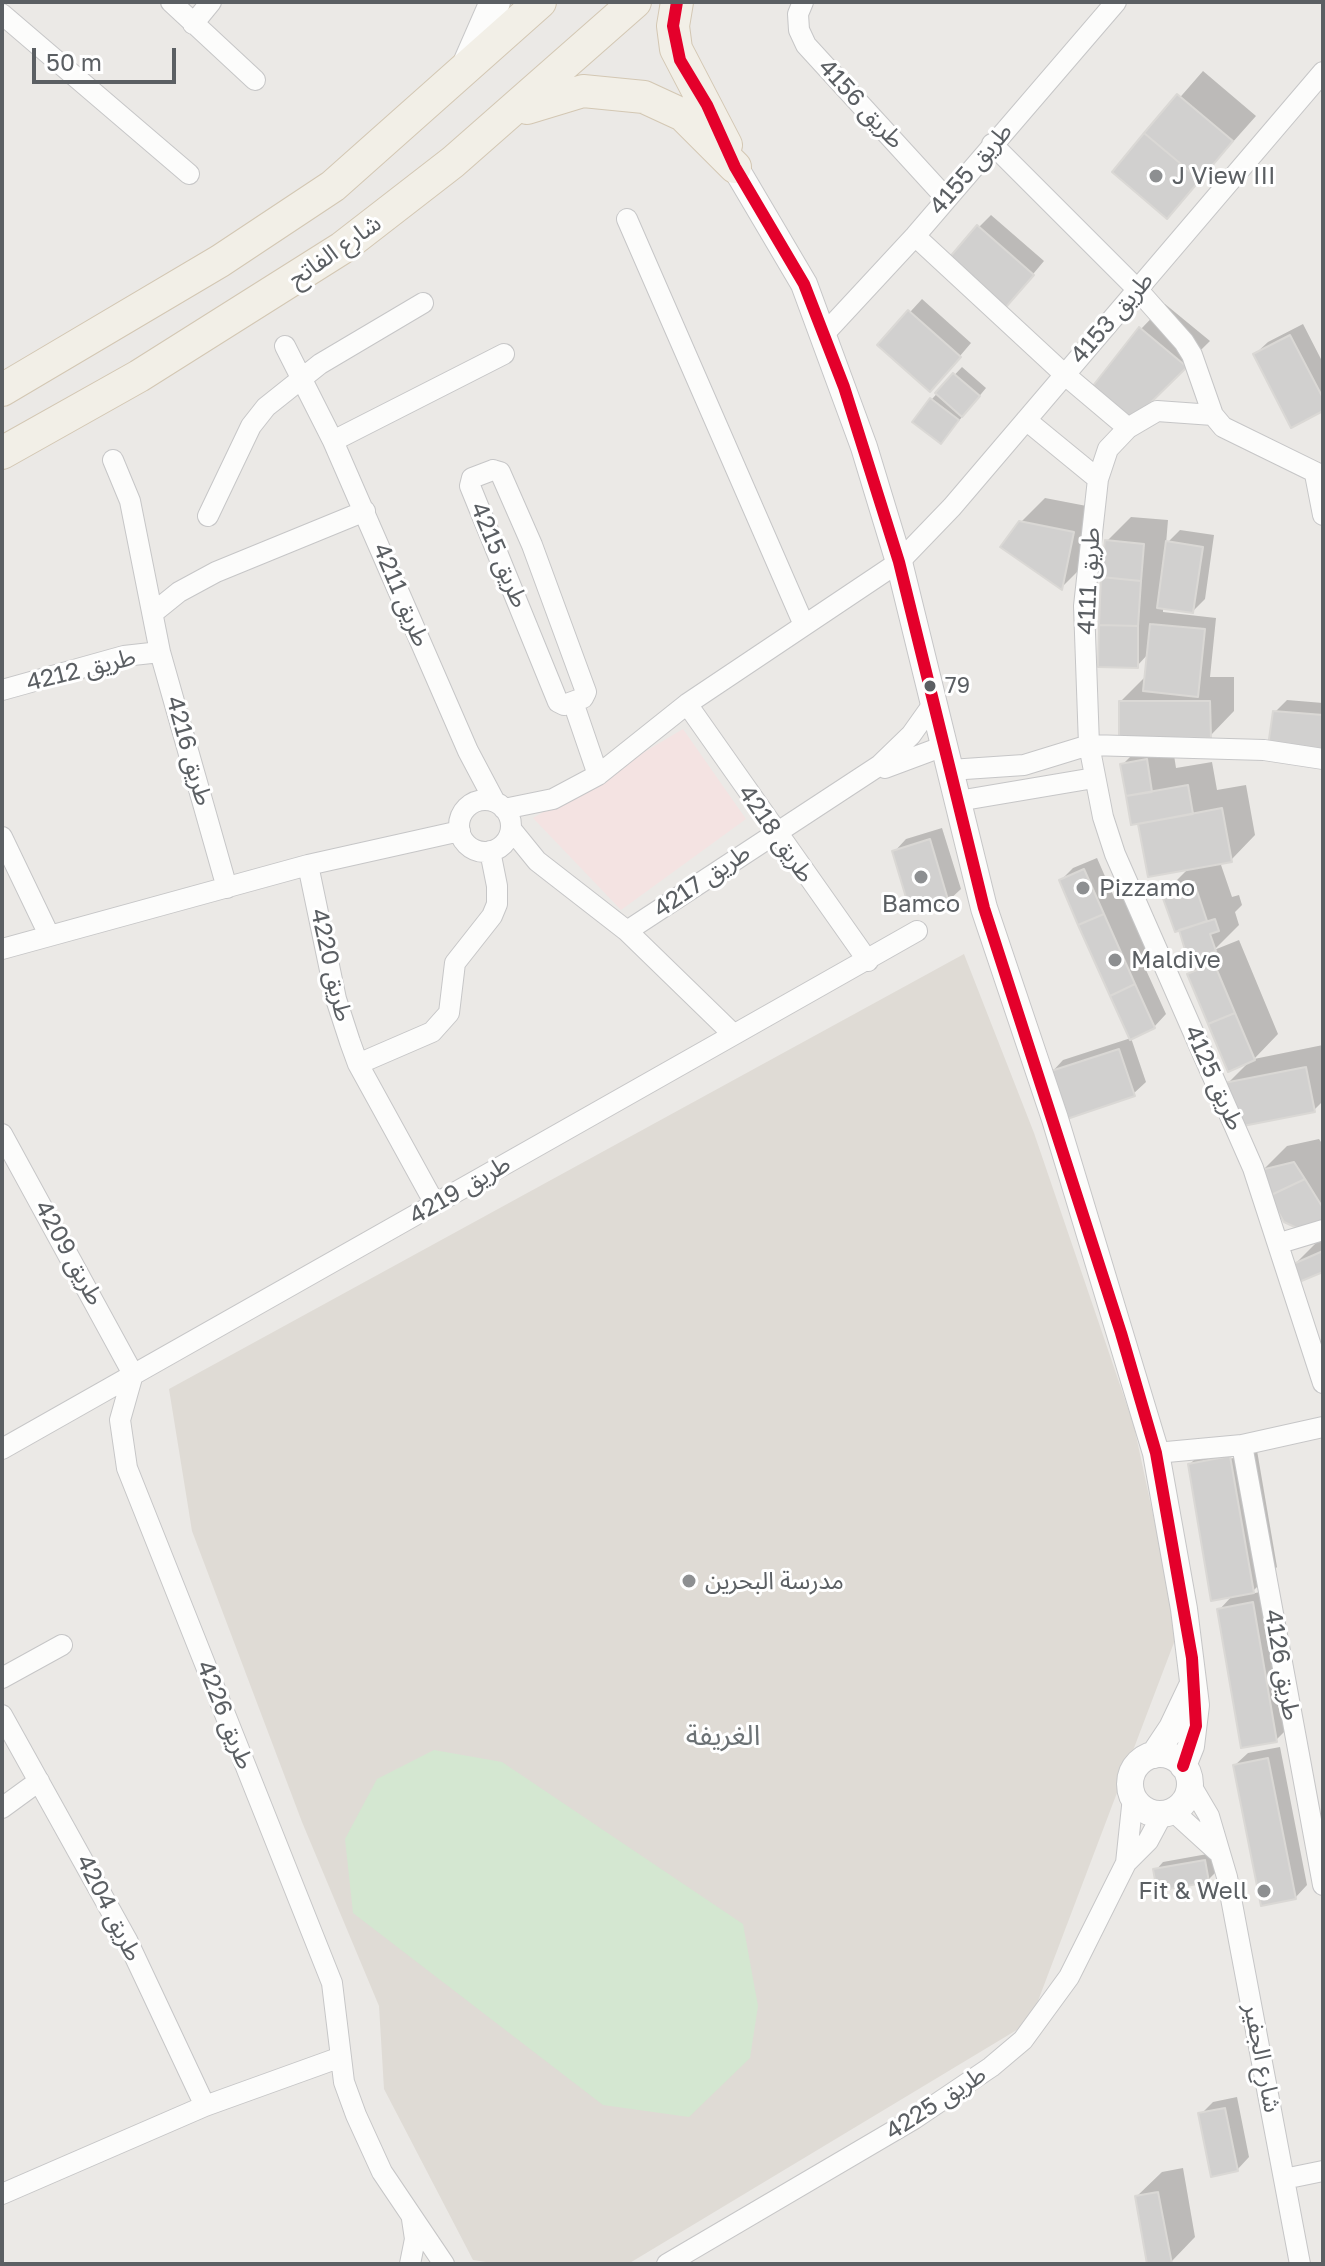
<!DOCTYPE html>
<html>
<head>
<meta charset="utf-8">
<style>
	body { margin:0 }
	#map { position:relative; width:1325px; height:2266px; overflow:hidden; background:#ebe9e6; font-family:"Golos Text",sans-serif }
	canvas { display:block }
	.frame { position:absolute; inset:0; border:4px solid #5b5f63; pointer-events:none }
	.scale { position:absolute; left:32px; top:48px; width:144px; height:36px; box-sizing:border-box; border:4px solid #5b5f63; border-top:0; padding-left:10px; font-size:24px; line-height:28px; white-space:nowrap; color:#5b5f63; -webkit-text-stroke:6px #fff; paint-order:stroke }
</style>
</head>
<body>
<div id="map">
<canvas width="1325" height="2266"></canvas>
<div class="frame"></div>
<div class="scale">50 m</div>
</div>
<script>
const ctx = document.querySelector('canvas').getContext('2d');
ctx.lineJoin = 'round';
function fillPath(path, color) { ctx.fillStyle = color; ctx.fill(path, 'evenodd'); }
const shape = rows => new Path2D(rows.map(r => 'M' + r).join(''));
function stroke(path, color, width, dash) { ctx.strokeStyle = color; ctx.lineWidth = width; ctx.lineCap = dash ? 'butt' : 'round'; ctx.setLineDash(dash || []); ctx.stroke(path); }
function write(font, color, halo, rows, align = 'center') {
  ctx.font = font + ' "Golos Text","Noto Sans Arabic",sans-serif'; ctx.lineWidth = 6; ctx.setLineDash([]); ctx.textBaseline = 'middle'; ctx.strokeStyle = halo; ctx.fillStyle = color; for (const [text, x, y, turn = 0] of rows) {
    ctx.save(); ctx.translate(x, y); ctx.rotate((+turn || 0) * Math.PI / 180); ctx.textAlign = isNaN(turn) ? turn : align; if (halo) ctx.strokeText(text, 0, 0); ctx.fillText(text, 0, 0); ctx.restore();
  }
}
const education = shape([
	[964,954,1034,1133,1134,1426,1178,1632,1030,2022,628,2264,499,2264,473,2260,384,2089,379,2006,302,1822,192,1531,169,1389]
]);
const medical = shape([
	[683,729,746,819,621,910,533,818]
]);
const green = shape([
	[434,1750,502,1762,743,1924,758,2006,750,2058,689,2117,603,2105,353,1913,345,1839,377,1779]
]);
const shadow = shape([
	[1203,71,1256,116,1167,216,1115,172],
	[991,215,1044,261,1018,292,979,227],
	[922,299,971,343,942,377,880,345],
	[1165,304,1210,341,1132,418,1141,329],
	[1303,324,1323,363,1323,409,1255,354,1268,342],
	[962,367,986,388,948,434,932,399],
	[1045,498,1097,508,1085,564,1061,588,1021,522],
	[1131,517,1168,520,1166,544,1180,530,1214,535,1205,599,1193,611,1163,607,1163,612,1216,618,1210,677,1234,677,1234,711,1210,736,1171,736,1176,768,1212,762,1217,790,1246,785,1255,835,1231,860,1220,862,1232,897,1239,895,1242,905,1235,912,1239,925,1215,949,1190,957,1164,893,1189,868,1150,875,1140,821,1122,765,1147,740,1121,701,1145,677,1149,653,1137,666,1107,541],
	[1287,700,1323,703,1323,747,1275,712],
	[942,828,961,889,948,901,894,852,906,839],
	[1097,858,1114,897,1128,890,1158,958,1146,970,1166,1014,1154,1027,1061,880,1073,868],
	[1239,940,1278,1034,1254,1059,1323,1045,1323,1101,1314,1110,1227,1084,1250,1061,1189,975,1214,950],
	[1131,1038,1146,1082,1133,1094,1051,1073,1063,1060],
	[1319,1139,1323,1145,1323,1222,1263,1170,1287,1146],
	[1323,1239,1323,1270,1294,1265,1318,1241],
	[1254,1433,1277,1567,1250,1594,1265,1591,1288,1728,1276,1740,1219,1610,1233,1595,1190,1464,1214,1440],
	[1239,1453,1240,1457,1215,1461,1215,1457],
	[1280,1747,1307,1885,1295,1898,1235,1765,1248,1753],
	[1213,1853,1216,1872,1208,1880,1156,1870,1163,1862],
	[1237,2097,1249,2157,1237,2170,1201,2114,1213,2102],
	[1183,2168,1195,2237,1171,2262,1149,2264,1137,2196,1162,2172]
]);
const building = shape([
	[1177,94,1233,141,1200,180,1144,133,1177,94],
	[1144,133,1200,180,1167,219,1112,172,1144,133],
	[977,225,1034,275,1006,307,949,258,977,225],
	[908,310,961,357,930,392,877,345,908,310],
	[1139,327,1187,367,1132,421,1092,387,1139,327],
	[1290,335,1323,398,1323,411,1291,428,1253,354,1290,335],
	[953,373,980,396,962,417,935,393,953,373],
	[930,398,959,420,941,444,912,422,930,398],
	[1019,521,1074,532,1062,590,1000,547,1019,521],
	[1105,540,1144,544,1141,581,1101,577,1105,540],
	[1166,541,1203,547,1193,613,1157,608,1166,541],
	[1101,577,1141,581,1138,626,1099,625,1101,577],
	[1150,624,1205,629,1198,697,1143,691,1150,624],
	[1099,625,1138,626,1138,668,1098,667,1099,625],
	[1119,701,1210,701,1211,738,1119,737,1119,701],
	[1273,711,1323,715,1323,750,1268,746,1273,711],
	[1147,759,1152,792,1126,796,1120,764,1147,759],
	[1188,785,1193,814,1131,825,1126,796,1188,785],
	[1222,808,1232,862,1148,877,1138,824,1222,808],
	[930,839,949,903,911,914,892,851,930,839],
	[1084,869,1104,914,1078,925,1059,880,1084,869],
	[1194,882,1207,921,1175,932,1161,893,1194,882],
	[1104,914,1135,984,1110,996,1078,925,1104,914],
	[1215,919,1219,931,1210,934,1216,951,1188,960,1179,930,1215,919],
	[1214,963,1235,1013,1208,1024,1187,974,1214,963],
	[1135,984,1155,1028,1130,1040,1110,996,1135,984],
	[1235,1013,1255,1060,1228,1072,1208,1024,1235,1013],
	[1119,1049,1135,1096,1064,1120,1048,1072,1119,1049],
	[1306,1067,1315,1112,1243,1126,1224,1083,1306,1067],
	[1294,1162,1305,1179,1269,1196,1261,1170,1294,1162],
	[1305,1179,1323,1208,1323,1224,1299,1229,1284,1222,1269,1196,1305,1179],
	[1323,1251,1323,1272,1299,1282,1291,1265,1323,1251],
	[1230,1456,1254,1593,1211,1601,1188,1464,1230,1456],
	[1253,1602,1277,1742,1241,1748,1217,1609,1253,1602],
	[1268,1758,1296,1899,1261,1906,1233,1765,1268,1758],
	[1205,1860,1209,1882,1157,1891,1153,1869,1205,1860],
	[1225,2108,1238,2171,1211,2177,1198,2113,1225,2108],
	[1158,2192,1172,2264,1147,2264,1135,2196,1158,2192]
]);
const minor = shape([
	[171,2,255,80],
	[803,2,798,14,799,30,806,45,945,197],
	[2,14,189,174],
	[193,24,211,2],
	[992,144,1137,289,1184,342,1192,355,1213,415,1223,427,1323,476],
	[627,219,804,625],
	[915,236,1064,374,1128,428],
	[825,333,915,236,1116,2],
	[285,346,333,441,468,751,495,802],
	[1213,415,1157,411,1128,428,1108,449,1098,479,1084,606,1089,745,1103,817,1115,854,1253,1168,1323,1383],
	[1026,420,1098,479],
	[333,441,504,354],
	[113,460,130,501,160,652,227,888],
	[493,470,500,472,532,545,586,692,583,698,564,705,558,702,470,486,472,478,493,470],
	[1315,474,1323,515],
	[208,516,251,426,266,407,320,364,423,303],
	[153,613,179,592,216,572,365,511],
	[2,690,124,656,160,652],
	[573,702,598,775],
	[687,704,868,961],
	[885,768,944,746],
	[950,770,1024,765,1089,745,1264,750,1323,759],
	'459 826a26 26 0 1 1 52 0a26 26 0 1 1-52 0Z',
	[958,801,1094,778],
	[504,809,553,799,598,775,687,704,899,562,952,507,1323,72],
	[511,829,537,861,627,931,733,1034],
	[2,837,49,935],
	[308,865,336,999,350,1042,358,1064,435,1204],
	[627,931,880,765,911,735,933,704],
	[2,949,308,865,460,831],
	[358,1064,432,1032,449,1013,455,963,492,916,497,904,497,886,490,851],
	[2,1134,133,1374],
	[1280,1243,1323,1230],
	[133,1374,120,1420,127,1468,332,1983,344,2082,356,2115,382,2172,444,2264],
	[1242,1445,1323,1885],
	[2,1449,917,931],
	[1156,1453,1242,1445,1323,1427],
	[2,1678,62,1645],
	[2,1715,127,1940,205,2106],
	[1189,1782,1209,1816,1227,1877,1300,2264],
	[2,1808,39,1781],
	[1173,1811,1217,1851],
	[1126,1863,1148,1841,1163,1813],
	[1284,2179,1323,2171],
	[2,2194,205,2106,341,2057],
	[410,2264,415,2239,412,2219],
	[667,2264,914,2119,991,2067,1023,2040,1069,1977,1126,1863,1133,1797]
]);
const tertiary = shape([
	[735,167,804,284,864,447,899,562,984,908,1055,1119,1156,1453,1184,1609,1196,1705,1191,1746,1183,1766],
	'1130 1784a30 30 0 1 1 60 0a30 30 0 1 1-60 0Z',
	[1154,1755,1172,1728,1191,1688]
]);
const secondary = shape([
	[467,66,495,2]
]);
const primary = shape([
	[677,2,673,26,676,49,726,145],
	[527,108,583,91,644,97,683,115,735,167],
	[2,390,220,261,333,186,540,2],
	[2,453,139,376,342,248,453,162,635,2]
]);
const bus1 = shape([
	[677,2,673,26,680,60,707,105,735,167,804,284,844,387,899,562,984,908,1121,1333,1156,1453,1192,1658,1196,1726,1183,1766]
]);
const markers = [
	[1156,176,8,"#8d8f91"],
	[930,686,7,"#5b5f63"],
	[921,877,8,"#8d8f91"],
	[1083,888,8,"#8d8f91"],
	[1115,960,8,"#8d8f91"],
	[689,1581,8,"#8d8f91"],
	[1264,1891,8,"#8d8f91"]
];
const busNames = [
	["79",945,686]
];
const streetNames = [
	["طريق 4156",861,104,47],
	["طريق 4155",971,169,-49],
	["شارع الفاتح",335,251,-35],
	["طريق 4153",1112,318,-49],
	["طريق 4215",499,555,67],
	["طريق 4111",1089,581,-87],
	["طريق 4211",401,595,67],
	["طريق 4212",81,670,-14],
	["طريق 4216",189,751,74],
	["طريق 4218",776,834,55],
	["طريق 4217",702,881,-34],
	["طريق 4220",331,965,77],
	["طريق 4125",1214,1078,66],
	["طريق 4219",460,1190,-30],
	["طريق 4209",69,1253,61],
	["طريق 4126",1282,1665,80],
	["طريق 4226",225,1715,68],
	["طريق 4204",109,1908,63],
	["شارع الجفير",1262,2058,79],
	["طريق 4225",936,2103,-33]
];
const poiNames = [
	["J View III",1172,176],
	["Pizzamo",1099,888],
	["Bamco",921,904,"center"],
	["Maldive",1131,960],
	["مدرسة البحرين",705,1581],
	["Fit & Well",1248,1891,"right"]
];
const quarterNames = [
	["الغريفة",723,1736]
];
fillPath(education, '#dfdbd5');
fillPath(medical, '#f4e3e2');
fillPath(green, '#d4e7d1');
fillPath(shadow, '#0003');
fillPath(building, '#d1d0cf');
stroke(building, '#dad8d5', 2);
stroke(minor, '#c6c6c7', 22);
stroke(tertiary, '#c6c6c7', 28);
stroke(secondary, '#c7c7c8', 32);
stroke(primary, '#d3c7b3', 34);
stroke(minor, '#fcfcfb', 20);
stroke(tertiary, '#fcfcfb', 26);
stroke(secondary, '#fcfcfb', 30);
stroke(primary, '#f2efe7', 32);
stroke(bus1, '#e4002b', 12);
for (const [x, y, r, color] of markers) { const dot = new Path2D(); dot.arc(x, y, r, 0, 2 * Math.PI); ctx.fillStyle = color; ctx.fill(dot); stroke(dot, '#fff', 3); }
write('22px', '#5b5f63', '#fff', busNames, 'left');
write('24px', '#5b5f63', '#fff', streetNames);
write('24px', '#5b5f63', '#fff', poiNames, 'left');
write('28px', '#6c7275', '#fff', quarterNames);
</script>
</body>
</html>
